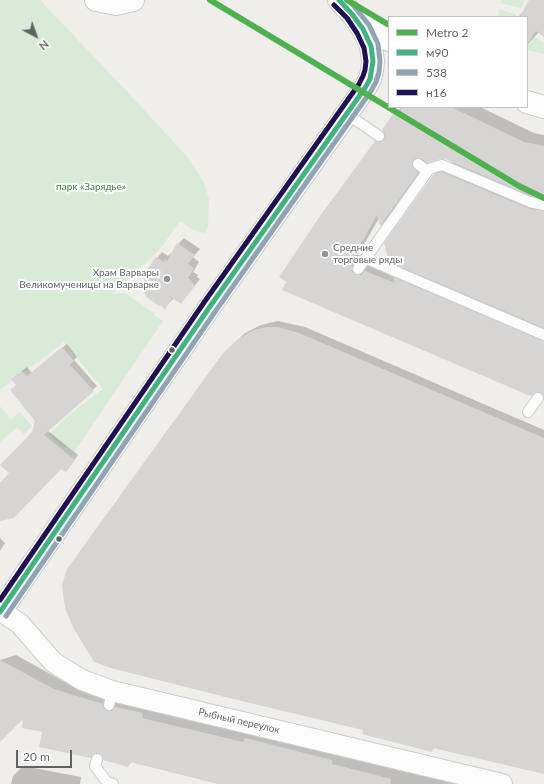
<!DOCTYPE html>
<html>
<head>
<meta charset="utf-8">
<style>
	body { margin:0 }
	#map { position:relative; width:544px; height:784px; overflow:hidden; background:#efeeea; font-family:Lato,sans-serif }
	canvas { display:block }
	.legend { position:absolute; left:388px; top:16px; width:140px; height:92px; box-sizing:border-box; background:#fff; border:1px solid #bfc1c3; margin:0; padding:5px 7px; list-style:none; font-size:12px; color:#5f6368 }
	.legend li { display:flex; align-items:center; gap:8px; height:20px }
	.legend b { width:20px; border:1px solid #bfc1c3 }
	.north { position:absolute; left:16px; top:16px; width:40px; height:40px; -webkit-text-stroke:3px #fff; paint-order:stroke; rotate:139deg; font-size:11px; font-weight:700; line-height:16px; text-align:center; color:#5f6368 }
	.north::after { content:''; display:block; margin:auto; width:14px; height:18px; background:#5f6368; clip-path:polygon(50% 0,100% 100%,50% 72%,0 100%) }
	.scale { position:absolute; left:16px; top:750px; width:56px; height:18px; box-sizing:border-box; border:2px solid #5f6368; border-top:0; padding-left:5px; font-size:12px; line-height:14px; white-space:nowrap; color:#5f6368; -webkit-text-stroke:3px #fff; paint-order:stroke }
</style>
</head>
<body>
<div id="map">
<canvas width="544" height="784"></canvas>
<ul class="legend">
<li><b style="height:5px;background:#4fb04f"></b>Metro 2</li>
<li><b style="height:5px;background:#42b380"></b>м90</li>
<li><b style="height:5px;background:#90a4b4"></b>538</li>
<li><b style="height:5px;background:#1f1051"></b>н16</li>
</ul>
<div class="north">N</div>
<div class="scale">20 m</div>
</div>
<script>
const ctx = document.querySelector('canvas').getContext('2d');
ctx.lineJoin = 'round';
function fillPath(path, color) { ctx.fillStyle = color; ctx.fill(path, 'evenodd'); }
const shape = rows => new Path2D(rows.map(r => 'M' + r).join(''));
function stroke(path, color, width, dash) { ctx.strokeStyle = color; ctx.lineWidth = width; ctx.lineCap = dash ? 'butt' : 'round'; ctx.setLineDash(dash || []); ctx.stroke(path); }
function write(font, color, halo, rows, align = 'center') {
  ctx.font = font + ' Lato,sans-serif'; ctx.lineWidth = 4; ctx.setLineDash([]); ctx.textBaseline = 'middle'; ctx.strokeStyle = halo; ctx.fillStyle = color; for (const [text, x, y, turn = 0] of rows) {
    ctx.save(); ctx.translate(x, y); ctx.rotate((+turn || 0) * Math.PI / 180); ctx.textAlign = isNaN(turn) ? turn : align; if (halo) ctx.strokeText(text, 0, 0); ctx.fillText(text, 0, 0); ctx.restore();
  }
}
const green = shape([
	[0,0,40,0,137,102,189,159,204,183,209,199,208,227,205,233,195,231,180,221,160,249,112,294,125,293,155,314,154,315,163,321,74,452,67,446,64,448,48,435,69,415,103,389,97,381,96,381,64,342,0,390],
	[502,0,525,0,521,8,501,3],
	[499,9,517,15,515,17,498,17],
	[534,37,544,42,544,54,527,50,527,47],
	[0,406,11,420,20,412,32,426,24,434,17,427,0,442]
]);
const shadow = shape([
	[530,0,544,0,544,35,539,32,527,45,527,17,518,17,525,10],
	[402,107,480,107,534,133,544,135,544,198,532,195,531,196,544,200,544,394,284,289,375,141,385,132,394,115],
	[440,158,445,158,454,162,444,165,434,175,405,267,400,272,364,265,362,256,358,255,379,218,381,225,390,216,427,162],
	[184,238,200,249,193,257,199,262,193,272,198,275,197,277,200,279,181,303,174,298,165,307,151,283,157,258,162,252,168,256,171,253,172,254,178,244],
	[278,321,305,327,544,430,544,773,435,747,431,751,364,729,230,347,245,333,261,325],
	[67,344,77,357,74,360,97,386,47,430,78,455,70,466,61,467,0,518,0,483,10,473,33,432,36,421,17,385,17,375,27,367,32,373],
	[0,538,5,543,0,551],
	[16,655,63,681,111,695,111,699,116,703,121,703,436,779,440,776,469,784,222,784,132,761,128,766,103,754,44,731,25,716,0,741,0,660],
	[23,766,81,777,80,784,11,784,13,776]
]);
const building = shape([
	[529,0,544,0,544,37,536,31,527,44,527,17,520,17],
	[403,107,451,107,524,142,544,146,544,198,532,196,445,159,440,159,427,163,422,159,416,158,413,160,412,166,418,173,380,226,377,215,349,265,352,266,352,272,358,275,361,275,365,271,395,283,393,277,544,341,544,396,541,393,538,392,535,392,532,396,528,395,282,290,286,282,279,277,320,216,375,141,379,142,384,140,385,134,382,130,393,114,398,114],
	[442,172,527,208,544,211,544,328,389,262,384,243,433,175],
	[177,243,195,255,188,264,194,268,188,278,193,282,192,283,195,285,181,304,172,298,165,309,160,305,159,306,145,296,146,295,143,293,149,284,144,280,145,278,142,276,156,257,164,262,164,259,167,261],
	[266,327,277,327,299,333,544,438,544,774,433,748,432,752,362,734,363,730,225,697,111,668,94,662,73,627,65,608,62,585,67,569,223,353,238,339,254,330],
	[62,347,74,361,70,365,94,391,44,435,75,460,66,472,61,469,14,518,0,521,0,483,9,473,0,465,32,432,35,421,10,390,16,385,11,379,22,371,27,376],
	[0,660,54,689,103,704,103,707,107,711,111,711,115,707,143,713,142,718,243,742,245,738,332,760,332,764,391,779,390,784,218,784,130,762,128,767,103,760,102,755,98,753,93,754,91,758,39,747,42,732,22,728,23,719,0,742]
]);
const service = shape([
	[347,114,379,136],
	[418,164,427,171],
	[367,256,369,260,544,335],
	[358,269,429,169,442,165,530,202,544,205],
	[528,412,538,398],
	[109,705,112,691],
	[97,759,95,766,107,782,113,784]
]);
const minor = shape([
	[1,611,20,624,53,662,82,680,112,691,502,784]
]);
const tertiary = shape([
	[360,20,375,32,389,40],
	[527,102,544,107],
	[0,612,211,305,365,88,370,79,372,71,373,61,371,46,363,29,352,14,339,0]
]);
const secondary = shape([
	[96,0,116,4,133,0]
]);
const bus1 = shape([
	[0,612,211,305,365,88,370,79,373,61,371,46,363,29,352,14,339,0]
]);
const bus2 = shape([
	[6,616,217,309,371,91,376,82,379,72,380,61,378,44,369,25,349,0]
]);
const bus3 = shape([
	[0,600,205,301,359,84,363,76,365,70,366,61,364,48,357,33,347,18,334,5]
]);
const metro1 = shape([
	[210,0,519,186,544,198],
	[347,0,389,25]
]);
const markers = [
	[325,254,4,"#919496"],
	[167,279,4,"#919496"],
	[172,350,3.5,"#5f6368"],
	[59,539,3.5,"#5f6368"]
];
const parkNames = [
	["парк «Зарядье»",91,187]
];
const poiNames = [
	["Средние",333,248],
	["торговые ряды",333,260],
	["Храм Варвары",159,273,"right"],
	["Великомученицы на Варварке",159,285,"right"]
];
const streetNames = [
	["Рыбный переулок",239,721,13]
];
fillPath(green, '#d8ebd6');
fillPath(shadow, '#0003');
fillPath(building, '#d6d5d3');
stroke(service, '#cbcccc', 12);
stroke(minor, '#cbcccc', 22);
stroke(tertiary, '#cbcccc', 24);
stroke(secondary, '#cacacb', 24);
stroke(service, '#fdfcfc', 10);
stroke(minor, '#fdfcfc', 20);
stroke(tertiary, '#fdfcfc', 22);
stroke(secondary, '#fdfcfc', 22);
stroke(bus1, '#42b380', 5);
stroke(bus2, '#90a4b4', 5);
stroke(bus3, '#1f1051', 5);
stroke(metro1, '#4fb04f', 6);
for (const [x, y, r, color] of markers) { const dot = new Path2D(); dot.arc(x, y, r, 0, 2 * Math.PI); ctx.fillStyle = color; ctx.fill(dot); stroke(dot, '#fff', 1.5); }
write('10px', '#348238', '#fff', parkNames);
write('10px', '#5f6368', '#fff', poiNames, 'left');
write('10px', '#5f6368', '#fff', streetNames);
</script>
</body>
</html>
